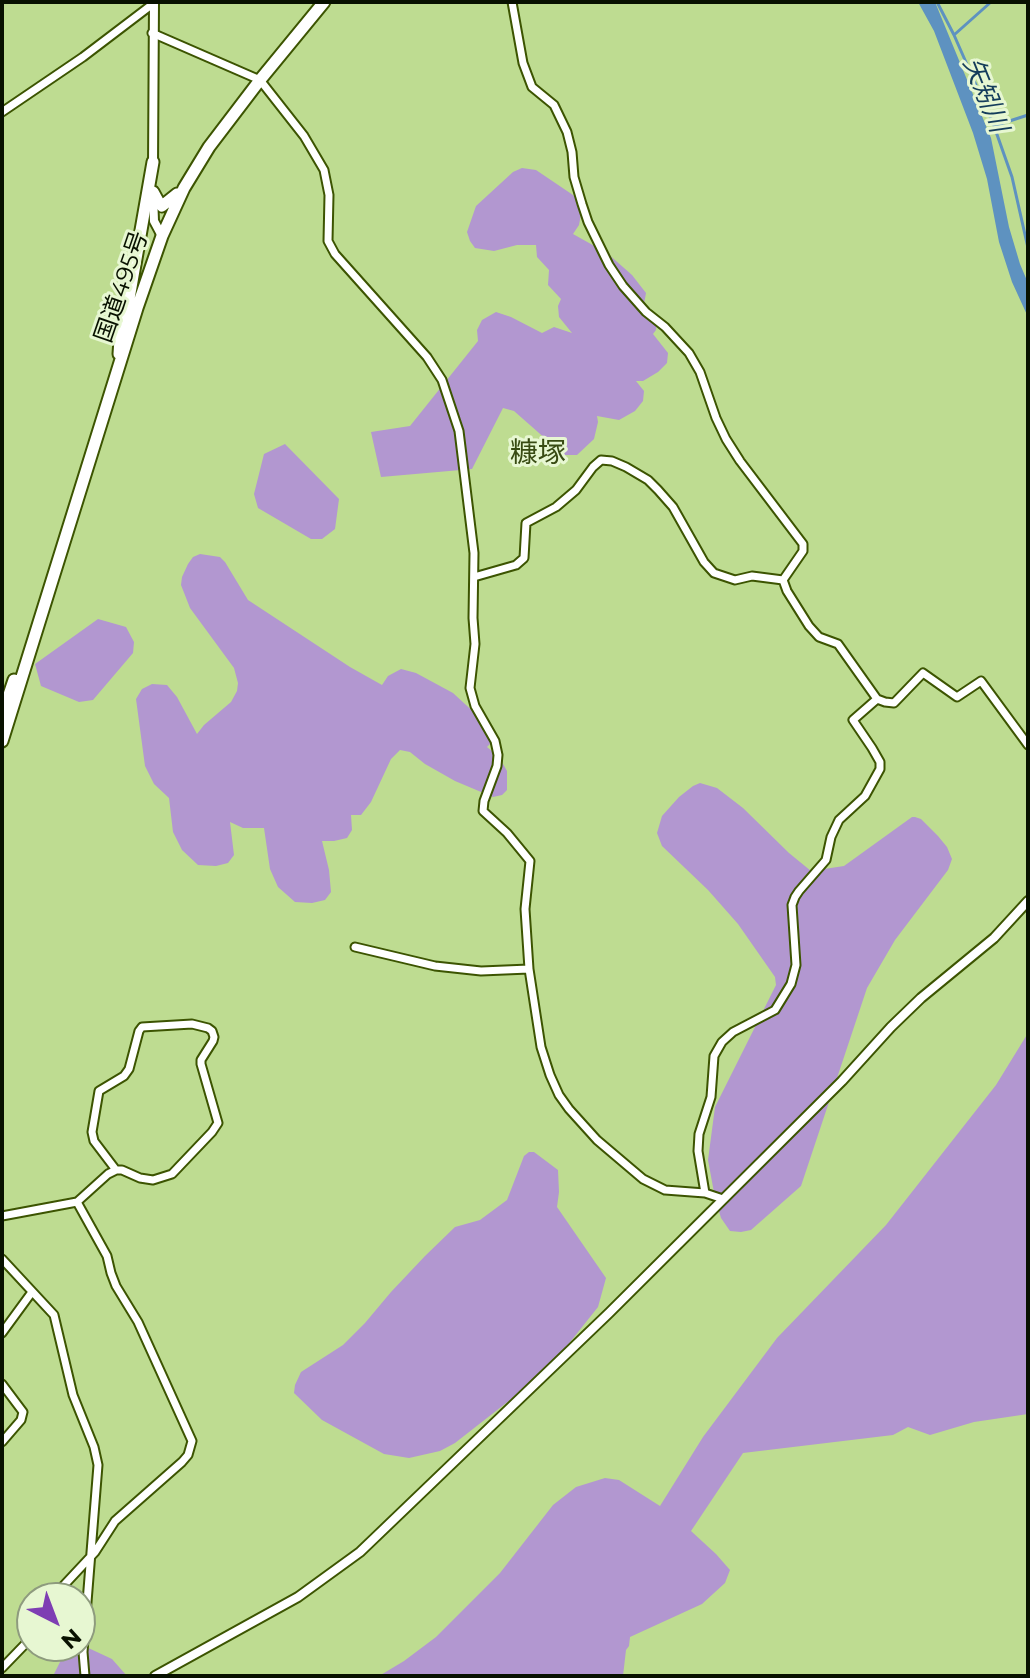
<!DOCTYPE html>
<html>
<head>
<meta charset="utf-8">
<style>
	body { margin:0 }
	#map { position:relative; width:1030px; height:1678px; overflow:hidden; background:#bedc91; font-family:Montserrat,sans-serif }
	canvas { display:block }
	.frame { position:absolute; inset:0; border:4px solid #081100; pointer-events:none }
	.north { position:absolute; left:16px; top:1582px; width:80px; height:80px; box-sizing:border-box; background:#e7f7d2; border:2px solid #8e9b7e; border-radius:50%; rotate:138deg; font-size:22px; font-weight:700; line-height:32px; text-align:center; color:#081100 }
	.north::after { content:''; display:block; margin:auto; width:28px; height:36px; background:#7e3eb3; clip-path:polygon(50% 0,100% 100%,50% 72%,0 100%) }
</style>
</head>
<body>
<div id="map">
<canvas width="1030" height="1678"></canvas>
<div class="frame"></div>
<div class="north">N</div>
</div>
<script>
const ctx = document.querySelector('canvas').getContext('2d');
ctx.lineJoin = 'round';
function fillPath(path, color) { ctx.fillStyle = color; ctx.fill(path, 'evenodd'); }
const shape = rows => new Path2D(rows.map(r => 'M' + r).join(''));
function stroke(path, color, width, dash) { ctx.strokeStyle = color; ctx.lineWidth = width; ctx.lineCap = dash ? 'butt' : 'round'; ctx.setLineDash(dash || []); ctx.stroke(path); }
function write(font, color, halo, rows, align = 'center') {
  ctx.font = font + ' Montserrat,"Noto Sans JP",sans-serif'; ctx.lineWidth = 6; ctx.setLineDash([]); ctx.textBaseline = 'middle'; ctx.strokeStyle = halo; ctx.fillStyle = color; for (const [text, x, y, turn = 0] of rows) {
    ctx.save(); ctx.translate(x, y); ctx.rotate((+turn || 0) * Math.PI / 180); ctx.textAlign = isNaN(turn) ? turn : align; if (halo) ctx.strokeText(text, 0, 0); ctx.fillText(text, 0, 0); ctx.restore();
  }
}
const green = shape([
	[522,168,536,170,573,195,577,200,582,209,579,225,573,234,607,253,632,275,646,293,644,304,657,320,656,330,653,334,668,353,667,363,658,372,643,381,636,381,644,391,643,401,635,411,619,420,597,416,598,422,594,439,577,455,564,455,514,411,503,408,472,469,381,477,371,432,410,426,478,341,477,330,482,320,496,312,511,317,542,333,554,327,572,333,559,317,558,306,561,299,548,285,549,270,537,257,536,245,517,245,494,251,475,248,470,241,467,232,476,206,513,172],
	[285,444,339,499,335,529,322,539,311,539,258,508,254,494,264,454],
	[200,554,220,557,225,562,248,600,350,667,382,685,388,676,401,669,416,673,453,693,478,716,492,733,491,743,487,747,499,757,507,771,507,790,502,795,493,797,455,781,425,764,410,752,400,750,391,759,371,802,361,815,351,815,352,830,347,838,334,841,322,841,329,870,331,892,325,900,312,903,295,902,278,887,270,869,264,828,243,828,230,822,234,855,228,863,216,866,198,865,182,850,173,832,169,798,154,784,145,766,136,699,142,689,152,684,167,685,177,697,197,734,204,725,231,702,237,691,238,683,234,668,190,608,181,585,182,577,188,564,193,557],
	[98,619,126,627,134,642,133,653,93,700,79,702,41,686,35,664],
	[700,783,717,788,743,808,789,853,811,871,844,866,912,817,915,817,921,819,938,836,947,847,952,859,948,870,895,940,867,988,801,1186,751,1230,741,1232,730,1231,721,1218,715,1198,708,1160,715,1107,776,985,775,977,738,924,708,890,662,846,657,833,662,816,679,797,693,786],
	[1028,1033,1028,1414,974,1422,930,1435,908,1427,893,1435,743,1453,691,1531,716,1554,730,1570,725,1583,702,1604,630,1637,629,1646,626,1650,623,1676,379,1676,404,1661,436,1637,500,1573,553,1505,576,1487,605,1478,619,1480,660,1506,703,1437,777,1338,886,1225,996,1085],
	[529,1152,534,1152,558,1170,559,1192,557,1207,606,1278,598,1307,559,1356,510,1400,455,1443,440,1451,409,1458,384,1454,322,1420,294,1393,295,1385,301,1372,343,1345,365,1323,391,1292,425,1256,455,1227,480,1220,507,1200,524,1156],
	[84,1646,112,1659,127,1676,53,1676,61,1660,76,1647]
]);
const water = shape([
	[918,2,935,2,991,138,1009,227,1020,264,1028,283,1028,317,1012,282,999,242,987,179,973,133,934,31]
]);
const stream = shape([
	[937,2,954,35,994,126,1012,177,1028,248],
	[954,35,991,2],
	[994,126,1028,115]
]);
const minor = shape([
	[512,2,523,63,532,87,554,105,567,132,572,152,574,177,582,204,588,222,609,265,623,286,646,312,665,327,689,353,700,372,716,418,726,439,740,461,803,544,803,551,783,580],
	[152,33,260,80,304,136,324,170,329,195,328,241,335,254,427,357,442,380,459,431,474,553,473,618,475,644,470,688,475,706,495,741,498,755,497,766,484,801,483,811,507,833,530,861,525,909,529,969,541,1047,550,1075,559,1095,569,1109,597,1140,643,1179,665,1190,705,1193,723,1199],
	[2,112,83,57,154,3],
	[474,577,516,565,524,558,526,523,556,507,576,490,593,467,601,460,612,461,626,467,648,480,658,490,673,507,704,562,714,573,735,580,752,576,783,580],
	[783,580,787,591,809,626,819,637,838,644,877,699,885,702,894,703,923,673,957,697,981,681,1028,745],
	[355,947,435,966,481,971,529,969],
	[705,1193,698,1151,699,1134,711,1097,714,1056,722,1042,733,1032,775,1010,791,984,796,965,792,905,795,897,799,891,826,860,831,837,839,820,865,796,880,769,880,762,872,748,853,720,877,699],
	[2,1216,77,1202,108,1174,116,1170,122,1170,140,1178,153,1180,172,1174,212,1132,218,1123,201,1064,201,1060,213,1041,214,1037,212,1031,208,1028,192,1024,142,1027,139,1031,129,1069,124,1076,99,1091,92,1132,94,1141,116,1170],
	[2,1259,54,1315,73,1395,94,1447,98,1465,83,1652,85,1676],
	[2,1333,32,1292],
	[2,1384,23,1412,21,1420,2,1442],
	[52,1598,95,1552,115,1521,182,1462,188,1455,192,1441,138,1322,116,1286,111,1273,107,1256,77,1202],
	[2,1668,32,1637]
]);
const tertiary = shape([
	[153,165,154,2],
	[153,195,154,221,162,236],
	[155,1676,298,1597,360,1552,609,1313,842,1081,891,1027,921,998,994,938,1028,901]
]);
const trunk = shape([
	[153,192,159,203,162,206,177,194],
	[119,354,120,339,127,310,153,162],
	[2,715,14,680],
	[2,741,137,308,162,236,184,188,209,147,260,80,324,2]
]);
const streetNames = [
	["国道495号",122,287,-71]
];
const waterNames = [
	["矢矧川",985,95,68]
];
const quarterNames = [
	["糠塚",538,454]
];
fillPath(green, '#b297d0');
fillPath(water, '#5e92c0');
stroke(stream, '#5e92c0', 3);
stroke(minor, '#3c5401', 11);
stroke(tertiary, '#3c5401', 12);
stroke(trunk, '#3c5401', 15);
stroke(minor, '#fff', 7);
stroke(tertiary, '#fff', 8);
stroke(trunk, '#fff', 11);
write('24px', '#081100', '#e7f7d2', streetNames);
write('italic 26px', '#143c5b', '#e7f7d2', waterNames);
write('28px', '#384b13', '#e7f7d2', quarterNames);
</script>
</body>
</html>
